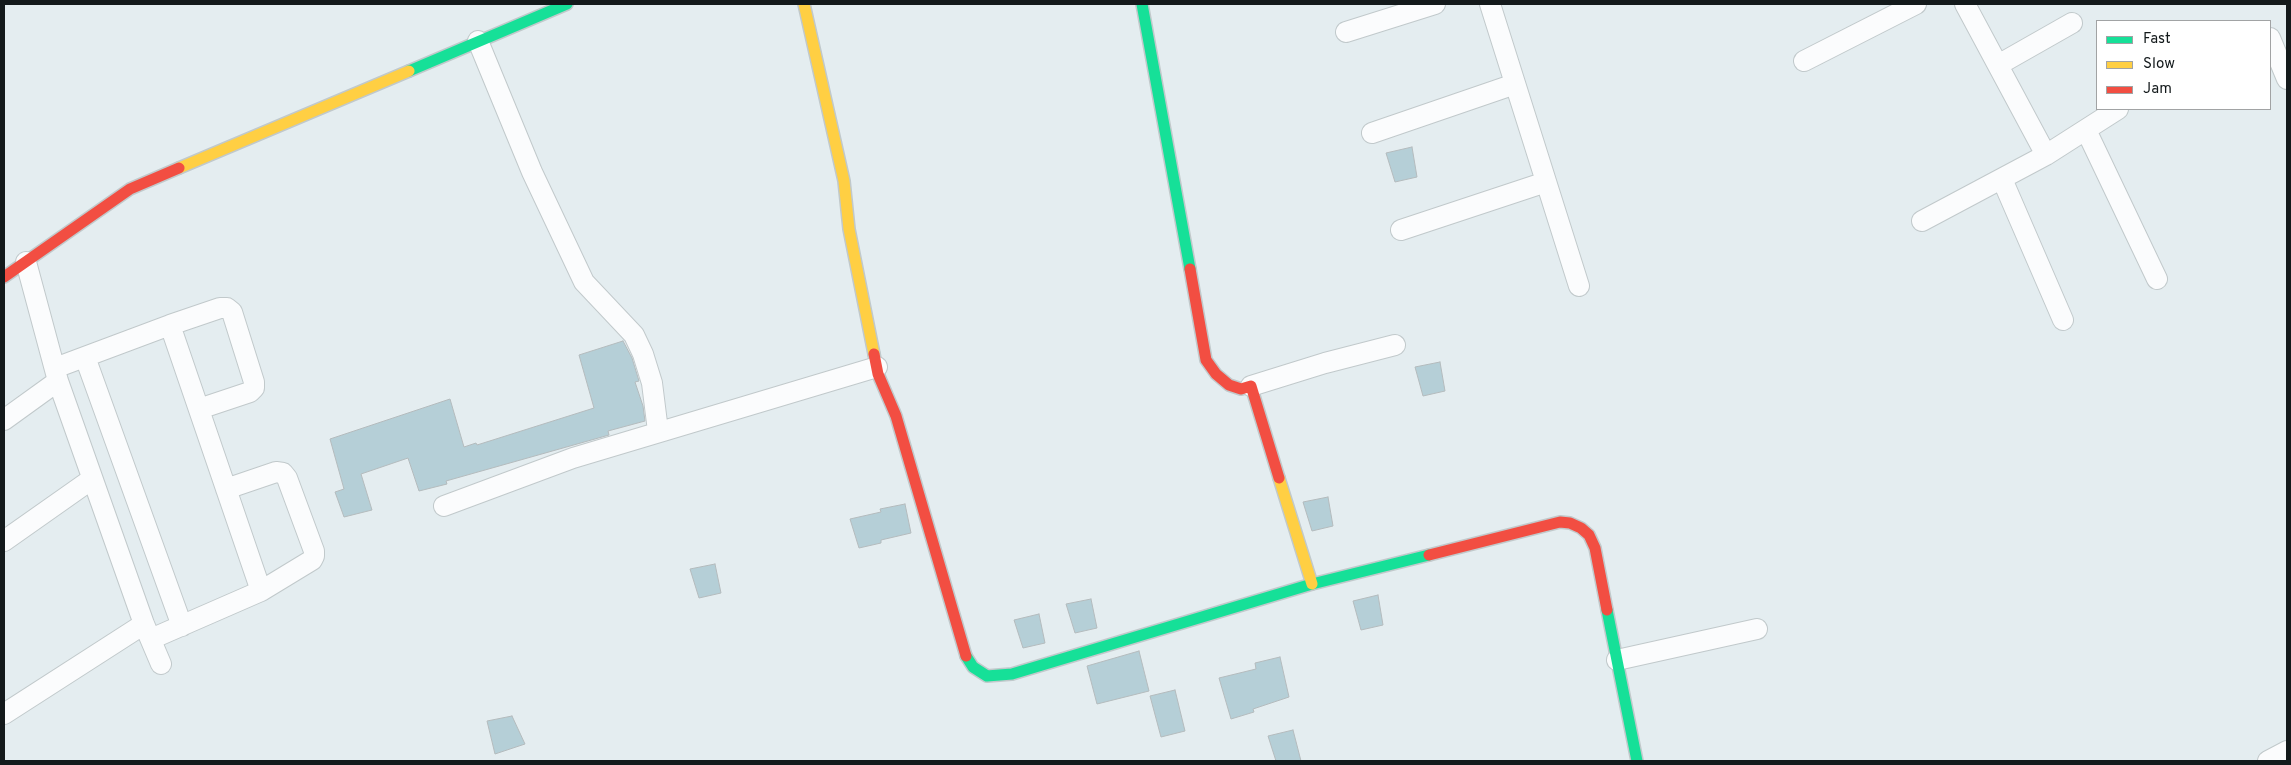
<!DOCTYPE html>
<html>
<head>
<meta charset="utf-8">
<style>
	body { margin:0 }
	#map { position:relative; width:2291px; height:765px; overflow:hidden; background:#e4edf0; font-family:Overpass,sans-serif }
	canvas { display:block }
	.frame { position:absolute; inset:0; border:5px solid #13191b; pointer-events:none }
	.legend { position:absolute; left:2096px; top:20px; width:175px; height:90px; box-sizing:border-box; background:#fff; border:1px solid #a1a3a4; margin:0; padding:6px 9px; list-style:none; font-size:15px; color:#13191b }
	.legend li { display:flex; align-items:center; gap:10px; height:25px }
	.legend b { width:25px; border:1px solid #a1a3a4 }
</style>
</head>
<body>
<div id="map">
<canvas width="2291" height="765"></canvas>
<div class="frame"></div>
<ul class="legend">
<li><b style="height:6px;background:#16e098"></b>Fast</li>
<li><b style="height:6px;background:#ffcf43"></b>Slow</li>
<li><b style="height:6px;background:#f24e42"></b>Jam</li>
</ul>
</div>
<script>
const ctx = document.querySelector('canvas').getContext('2d');
ctx.lineJoin = 'round';
function fillPath(path, color) { ctx.fillStyle = color; ctx.fill(path, 'evenodd'); }
const shape = rows => new Path2D(rows.map(r => 'M' + r).join(''));
function stroke(path, color, width, dash) { ctx.strokeStyle = color; ctx.lineWidth = width; ctx.lineCap = dash ? 'butt' : 'round'; ctx.setLineDash(dash || []); ctx.stroke(path); }
const building = shape([
	[1412,147,1417,177,1395,182,1386,153,1412,147],
	[623,341,632,358,639,381,635,382,643,406,645,421,608,431,609,435,446,481,447,484,419,491,408,458,361,474,372,510,344,517,335,492,344,489,330,439,450,399,464,447,476,443,477,445,594,408,579,355,623,341],
	[1440,362,1445,391,1423,396,1415,367,1440,362],
	[1328,497,1333,526,1312,531,1303,502,1328,497],
	[905,504,911,533,881,540,881,543,859,548,850,519,881,512,880,509,905,504],
	[715,564,721,593,699,598,690,569,715,564],
	[1378,595,1383,625,1361,630,1353,601,1378,595],
	[1091,599,1097,628,1075,633,1066,604,1091,599],
	[1039,614,1045,643,1023,648,1014,620,1039,614],
	[1139,651,1149,691,1097,704,1087,666,1139,651],
	[1280,657,1289,697,1253,709,1254,712,1231,719,1219,678,1256,669,1255,663,1280,657],
	[1175,690,1185,731,1161,737,1150,696,1175,690],
	[512,716,525,744,495,754,487,721,512,716],
	[1293,730,1301,761,1276,761,1268,736,1293,730]
]);
const street = shape([
	[1490,4,1579,286],
	[1965,4,2046,155],
	[1346,32,1435,4],
	[2270,38,2287,79],
	[478,41,532,172,584,282,634,335,643,354,652,383,658,431],
	[1804,61,1916,4],
	[1998,65,2072,23],
	[2086,130,2157,279],
	[1372,133,1515,84],
	[2002,179,2063,320],
	[1922,221,2046,155,2118,109],
	[1401,230,1546,182],
	[26,262,58,381,144,624,161,664],
	[170,325,261,591],
	[85,357,182,626],
	[55,368,170,325,220,308,227,308,232,312,254,382,254,388,250,392,199,409],
	[1251,386,1325,363,1395,345],
	[4,420,58,381],
	[444,506,573,458,877,367],
	[4,541,92,479],
	[151,639,261,591,312,560,314,556,314,551,287,478,283,473,276,472,226,489],
	[1617,660,1757,629],
	[4,714,144,624],
	[2268,761,2287,751]
]);
const fast = shape([
	[1142,4,1190,269],
	[409,71,567,4],
	[1607,610,1637,761],
	[966,656,973,667,987,676,1012,674,1312,584,1429,555]
]);
const slow = shape([
	[804,4,844,181,849,229,874,354],
	[179,168,409,71],
	[1279,478,1312,584]
]);
const jam = shape([
	[1190,269,1206,360,1216,374,1229,385,1241,389,1251,386,1279,478],
	[4,277,130,189,179,168],
	[874,354,878,374,896,416,966,656],
	[1429,555,1560,522,1570,523,1581,528,1589,535,1595,548,1607,610]
]);
fillPath(building, '#b5cfd7');
stroke(building, '#b4bbbd', 1);
stroke(street, '#c1c9cb', 22);
stroke(fast, '#c1c9cb', 14);
stroke(slow, '#c1c9cb', 14);
stroke(jam, '#c1c9cb', 14);
stroke(street, '#fbfcfd', 20);
stroke(fast, '#16e098', 11);
stroke(slow, '#ffcf43', 11);
stroke(jam, '#f24e42', 11);
</script>
</body>
</html>
